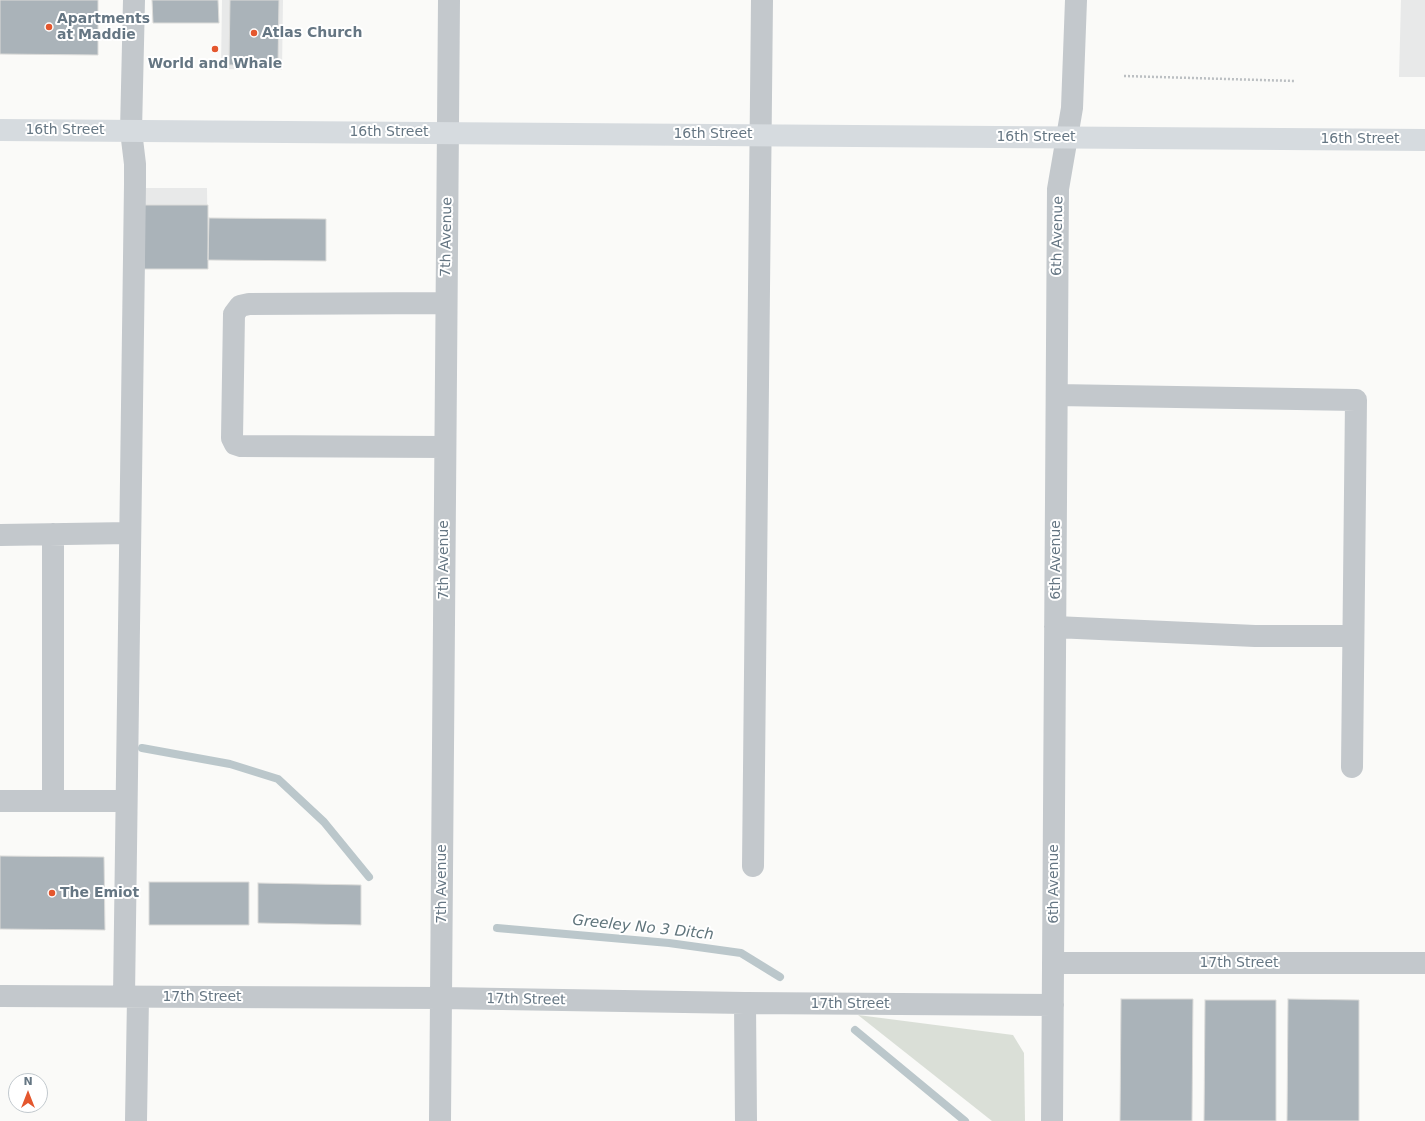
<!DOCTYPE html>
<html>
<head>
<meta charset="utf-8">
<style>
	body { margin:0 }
	#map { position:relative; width:1425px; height:1121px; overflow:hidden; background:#fafaf8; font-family:"DejaVu Sans",sans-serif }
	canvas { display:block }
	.north { position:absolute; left:8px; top:1073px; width:40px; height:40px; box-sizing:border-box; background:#fff; border:1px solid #c1c8cd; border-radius:50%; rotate:0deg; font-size:11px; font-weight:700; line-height:16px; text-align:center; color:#657683 }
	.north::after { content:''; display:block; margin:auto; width:14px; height:18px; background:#e4572e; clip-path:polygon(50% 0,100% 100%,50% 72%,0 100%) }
</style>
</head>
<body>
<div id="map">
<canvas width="1425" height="1121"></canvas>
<div class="north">N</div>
</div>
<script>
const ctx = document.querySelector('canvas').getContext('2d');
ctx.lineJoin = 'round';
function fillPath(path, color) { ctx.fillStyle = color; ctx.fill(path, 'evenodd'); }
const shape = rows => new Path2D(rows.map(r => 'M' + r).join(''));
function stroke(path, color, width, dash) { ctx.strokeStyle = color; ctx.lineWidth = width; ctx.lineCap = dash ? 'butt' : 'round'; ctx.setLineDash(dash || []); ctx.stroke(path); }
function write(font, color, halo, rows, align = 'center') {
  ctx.font = font + ' "DejaVu Sans",sans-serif'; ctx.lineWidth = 4; ctx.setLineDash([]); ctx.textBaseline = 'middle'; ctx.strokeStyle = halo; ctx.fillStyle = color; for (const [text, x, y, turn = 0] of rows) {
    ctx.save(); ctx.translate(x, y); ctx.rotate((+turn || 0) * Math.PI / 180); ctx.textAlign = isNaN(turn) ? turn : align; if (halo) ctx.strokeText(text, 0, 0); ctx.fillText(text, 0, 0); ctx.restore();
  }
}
const built = shape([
	[222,0,283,0,282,70,221,69],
	[1401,0,1425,0,1425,77,1399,77],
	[145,188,207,188,208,269,144,269]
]);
const green = shape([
	[858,1015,1013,1035,1024,1053,1025,1121,992,1121]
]);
const stream = shape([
	[142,748,230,764,278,779,324,822,369,877],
	[497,928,669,943,741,953,780,977],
	[855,1030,965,1121]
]);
const building = shape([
	[0,0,98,0,98,55,0,54,0,0],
	[152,0,218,0,219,23,153,23,152,0],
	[230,0,279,0,278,65,229,65,230,0],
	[144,205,208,205,208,269,144,269,144,205],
	[209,218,326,219,326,261,208,260,209,218],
	[0,856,104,857,105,930,0,929,0,856],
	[149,882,249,882,249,925,149,925,149,882],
	[258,883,361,885,361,925,258,923,258,883],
	[1121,999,1193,999,1192,1121,1120,1121,1121,999],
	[1288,999,1359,1000,1359,1121,1287,1121,1288,999],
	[1205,1000,1276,1000,1276,1121,1204,1121,1205,1000]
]);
const path = shape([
	[1124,76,1295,81]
]);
const minor = shape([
	[1057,395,1356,400,1352,767],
	[445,447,241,446,235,444,232,438,234,314,240,306,249,304,446,303],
	[53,534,53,801],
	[0,535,130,533],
	[1055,627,1255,636,1353,636],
	[0,801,126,801],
	[753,866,762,0],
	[1053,963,1425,963],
	[0,996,441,998,745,1003,1053,1005],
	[124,996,135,184,135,164,131,131,134,0],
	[745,1003,746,1121],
	[136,1121,138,997],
	[440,1121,449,0],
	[1052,1121,1058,189,1072,108,1076,0]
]);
const major = shape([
	[0,130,1425,140]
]);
const markers = [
	[49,27,4,"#e4572e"],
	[254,33,4,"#e4572e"],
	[215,49,4,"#e4572e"],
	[52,893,4,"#e4572e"]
];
const poiNames = [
	["Apartments",57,19],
	["at Maddie",57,35],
	["Atlas Church",262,33],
	["World and Whale",215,64,"center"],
	["The Emiot",60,893]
];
const streetNames = [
	["16th Street",65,130],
	["16th Street",389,132],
	["16th Street",713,134],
	["16th Street",1036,137],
	["16th Street",1360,139],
	["6th Avenue",1058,236,-89],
	["7th Avenue",447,237,-89],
	["7th Avenue",444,560,-90],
	["6th Avenue",1056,560,-90],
	["7th Avenue",442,884,-90],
	["6th Avenue",1054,884,-90],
	["17th Street",1239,963],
	["17th Street",202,997],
	["17th Street",526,1000,1],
	["17th Street",850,1004]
];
const waterNames = [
	["Greeley No 3 Ditch",643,928,6]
];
fillPath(built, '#e8e9e9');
fillPath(green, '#dadfd7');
stroke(stream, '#bbc7cb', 8);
fillPath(building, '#aab3b9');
stroke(building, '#dcdcda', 1);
stroke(path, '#bbbfc2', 2.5, [2, 2]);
stroke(minor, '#c3c8cc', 22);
stroke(major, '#d6dbdf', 22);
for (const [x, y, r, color] of markers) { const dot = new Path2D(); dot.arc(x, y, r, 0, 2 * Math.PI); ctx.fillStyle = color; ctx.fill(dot); stroke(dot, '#fff', 1.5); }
write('bold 14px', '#657683', '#fff', poiNames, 'left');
write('14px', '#657683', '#fff', streetNames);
write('italic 15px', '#60757c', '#fff', waterNames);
</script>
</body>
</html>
